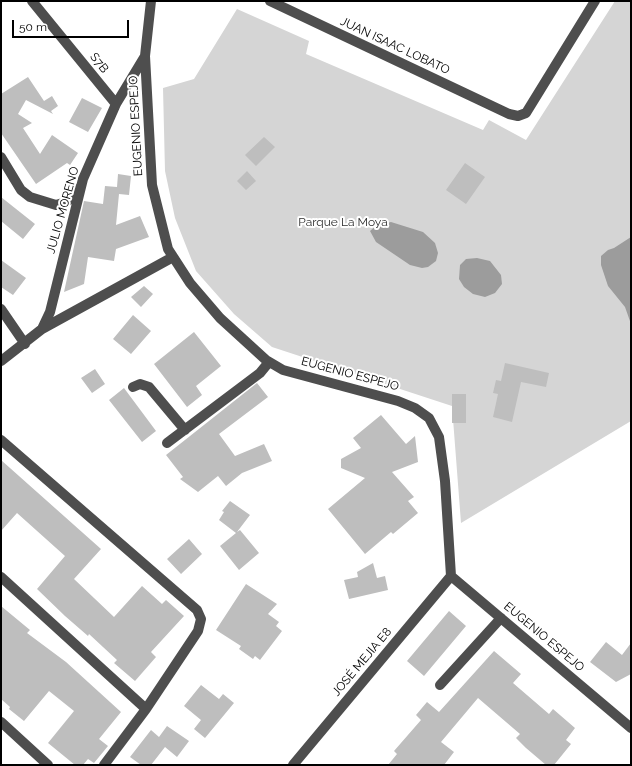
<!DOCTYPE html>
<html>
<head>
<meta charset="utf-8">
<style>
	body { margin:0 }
	#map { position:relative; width:632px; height:766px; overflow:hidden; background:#fff; font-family:Raleway,sans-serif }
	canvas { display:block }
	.frame { position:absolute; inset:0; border:2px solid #000; pointer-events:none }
	.scale { position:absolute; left:12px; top:20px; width:117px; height:18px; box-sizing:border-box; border:2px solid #000; border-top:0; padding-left:5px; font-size:12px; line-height:14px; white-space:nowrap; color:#000; -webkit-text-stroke:3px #fff; paint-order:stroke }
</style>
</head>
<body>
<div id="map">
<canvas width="632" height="766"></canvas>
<div class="frame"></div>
<div class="scale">50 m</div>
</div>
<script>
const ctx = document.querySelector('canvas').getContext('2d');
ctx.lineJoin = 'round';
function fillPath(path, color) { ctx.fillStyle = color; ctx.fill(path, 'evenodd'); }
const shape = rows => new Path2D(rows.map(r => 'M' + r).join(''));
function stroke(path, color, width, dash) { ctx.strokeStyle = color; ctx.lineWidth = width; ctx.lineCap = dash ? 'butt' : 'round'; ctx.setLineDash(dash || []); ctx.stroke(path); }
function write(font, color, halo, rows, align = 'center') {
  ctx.font = font + ' Raleway,sans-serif'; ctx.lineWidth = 4; ctx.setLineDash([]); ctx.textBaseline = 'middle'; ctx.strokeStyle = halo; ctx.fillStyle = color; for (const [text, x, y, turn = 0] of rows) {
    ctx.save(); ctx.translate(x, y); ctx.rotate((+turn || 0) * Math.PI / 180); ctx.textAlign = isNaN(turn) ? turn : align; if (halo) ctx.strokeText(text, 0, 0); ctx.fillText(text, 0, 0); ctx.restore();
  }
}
const green = shape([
	[615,1,631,1,631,421,461,523,452,406,272,347,234,314,196,271,175,218,165,171,163,88,194,79,237,9,309,41,306,54,483,130,489,120,526,140]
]);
const water = shape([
	[391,222,423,232,435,243,438,253,436,261,428,267,422,268,410,265,376,242,370,231,377,225],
	[631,237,631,324,625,307,608,286,601,265,601,256,608,250,614,248],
	[477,258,490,261,501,275,502,284,495,293,485,297,473,294,464,287,459,279,460,265,466,259]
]);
const building = shape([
	[28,77,44,101,52,96,58,106,51,111,53,114,26,100,18,114,32,123,23,128,40,154,52,135,78,153,70,165,67,163,36,184,1,133,1,94],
	[82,98,102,108,88,132,69,122],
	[264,137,275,147,256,166,245,155],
	[465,163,485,177,466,204,446,190],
	[247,171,256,181,246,190,237,181],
	[118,174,131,176,129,195,119,194,116,225,140,216,149,237,116,249,114,261,88,257,84,284,64,292,84,201,103,204,105,186,117,187],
	[1,197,35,224,23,239,1,221],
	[1,260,26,278,13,295,1,287],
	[144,286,153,294,141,307,131,297],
	[133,315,151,331,131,354,113,339],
	[194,332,221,366,196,386,202,395,187,407,154,364],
	[505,363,549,373,546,387,521,382,512,422,493,417,498,394,493,393,496,380,501,381],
	[95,369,105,384,92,393,81,378],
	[257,383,268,397,219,434,235,456,264,444,272,461,242,473,226,486,218,476,198,492,180,479,183,477,166,455],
	[124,388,156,431,142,442,109,400],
	[452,394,466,394,466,423,452,423],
	[381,415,406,444,415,436,418,462,392,472,414,497,408,501,418,513,393,534,391,532,365,554,328,509,365,478,341,468,341,459,361,448,353,438],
	[1,460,101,549,74,579,114,617,142,586,162,604,166,600,184,616,151,652,156,657,135,681,114,663,117,660,89,634,88,636,65,616,37,589,65,556,17,513,1,531],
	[230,501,250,515,237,532,240,530,259,553,239,570,220,546,236,533,219,520,224,512,222,511],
	[189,539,202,554,181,574,167,559],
	[373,563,377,578,385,576,388,590,349,599,344,580,358,577,357,572],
	[246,584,277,604,268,614,279,622,276,626,282,631,260,660,255,656,253,659,239,649,241,646,216,630],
	[1,606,30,630,27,633,66,662,121,712,99,739,108,746,94,763,88,759,83,765,75,765,48,743,74,711,49,691,24,721,9,709,10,707,1,699],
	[449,611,466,626,424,676,407,661],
	[606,642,622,655,631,643,631,674,616,682,590,662],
	[494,651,521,674,513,683,549,714,553,709,575,728,566,740,571,744,554,765,546,765,526,748,516,738,520,734,478,698,441,742,454,752,444,765,388,765,397,754,394,751,421,720,416,715,427,702,439,712],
	[201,685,219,699,223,694,234,703,205,738,194,729,201,720,184,706],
	[167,726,189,741,177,757,165,747,151,765,141,765,130,757,151,730,159,737]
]);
const minor = shape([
	[32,1,116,104],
	[151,1,145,56,152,185,168,249,190,283,220,318,266,360,283,370,398,401,415,408,429,418,439,437,445,481,451,576,631,728],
	[270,1,509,114,518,116,526,113,595,1],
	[1,157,21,190,30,197,56,205,66,202,73,197,79,188],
	[1,309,25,344],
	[42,329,173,257],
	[1,361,42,329,50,312,83,179,116,104,145,56],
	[133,387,140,384,149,387,185,430],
	[1,440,197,610,201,619,198,631,146,709,104,765],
	[167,443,260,373,269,362],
	[1,577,146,709],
	[440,685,501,618],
	[1,722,48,765],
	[293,765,451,576]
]);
const streetNames = [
	["JUAN ISAAC LOBATO",395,46,25],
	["S7B",99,63,51],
	["EUGENIO ESPEJO",136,126,-93],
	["JULIO MORENO",63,210,-74],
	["EUGENIO ESPEJO",350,374,15],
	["EUGENIO ESPEJO",544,637,40],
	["JOSÉ MEJIA E8",362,662,-50]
];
const parkNames = [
	["Parque La Moya",343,222]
];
fillPath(green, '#d5d5d5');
fillPath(water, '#9c9c9c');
fillPath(building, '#bebebe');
stroke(minor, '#4e4e4e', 10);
write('12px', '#000', '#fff', streetNames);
write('12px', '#2c2c2c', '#fff', parkNames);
</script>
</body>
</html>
